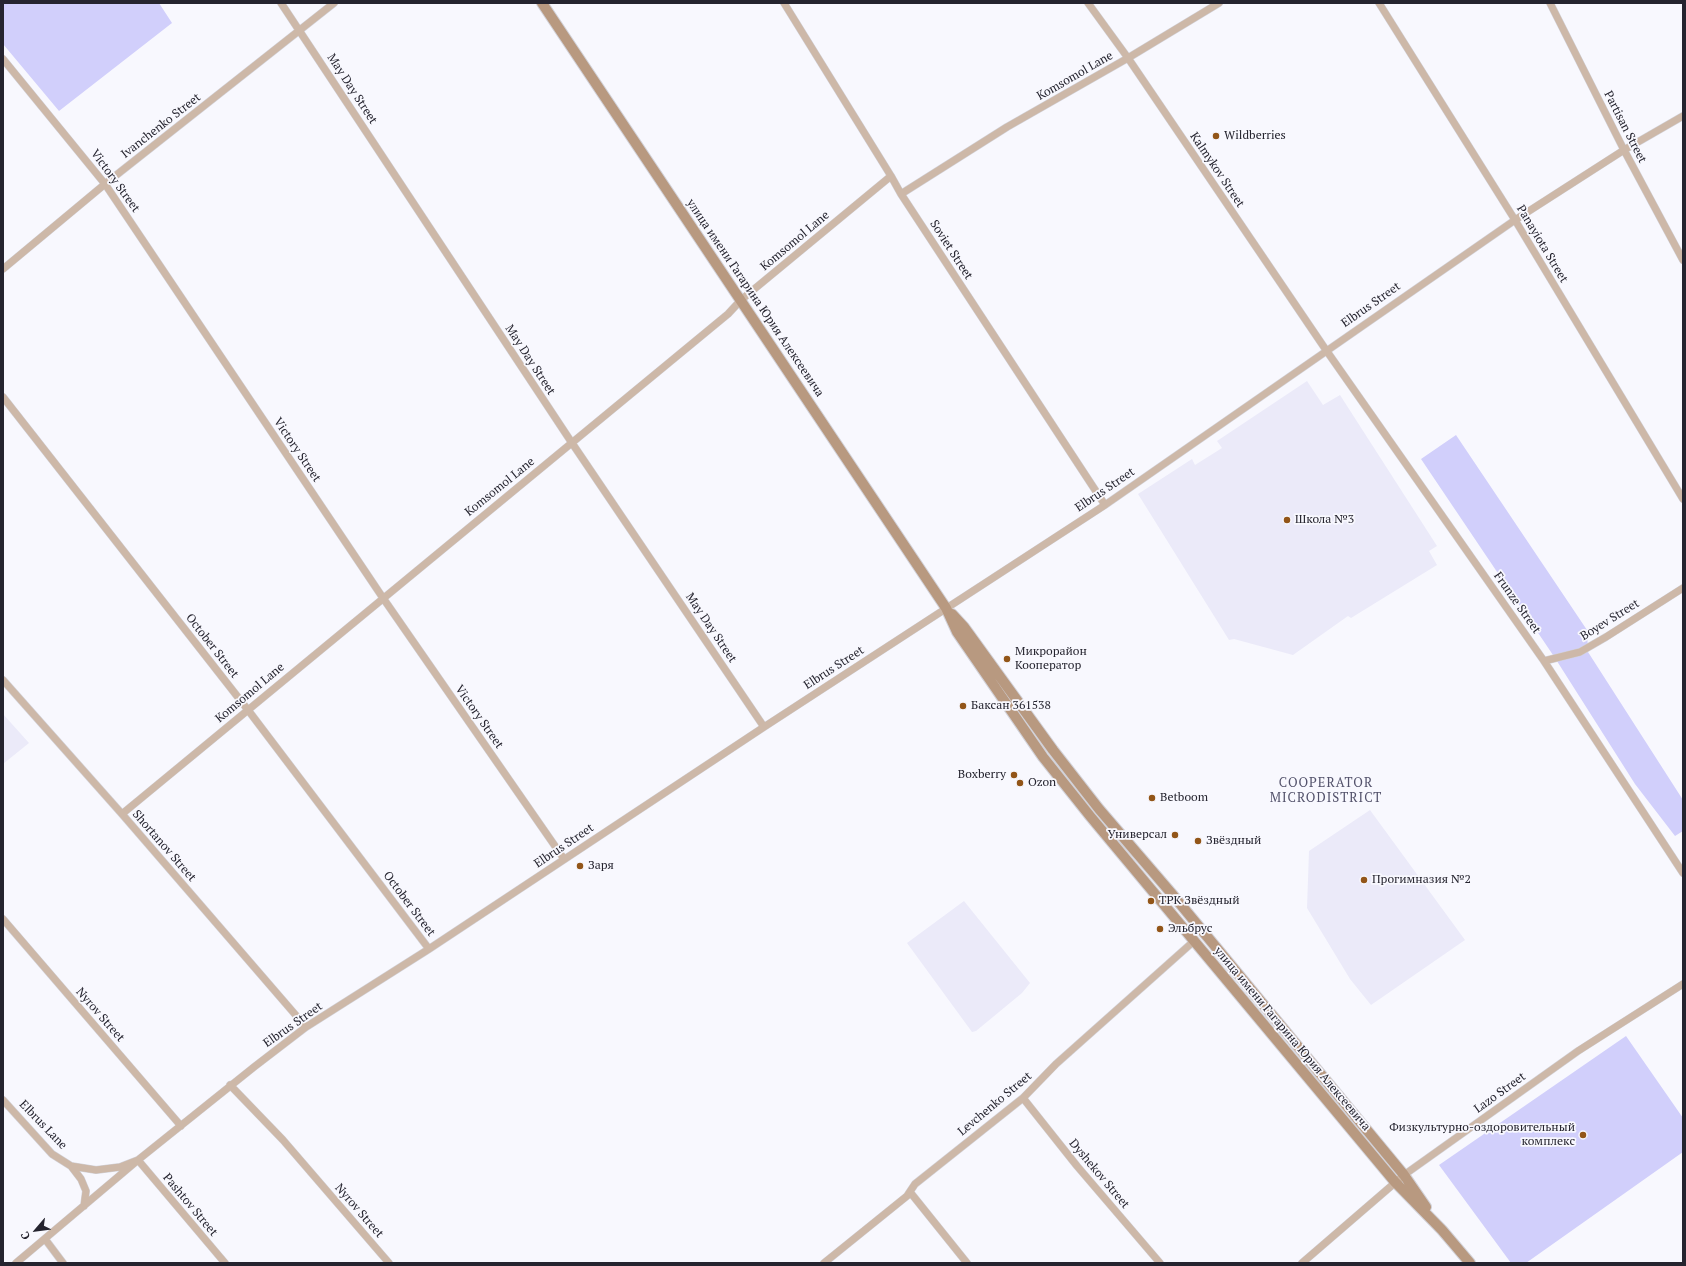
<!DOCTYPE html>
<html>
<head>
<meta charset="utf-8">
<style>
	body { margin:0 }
	#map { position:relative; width:1686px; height:1266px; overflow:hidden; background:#f8f8fe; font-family:"PT Serif",serif }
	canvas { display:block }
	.frame { position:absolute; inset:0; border:4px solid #25242f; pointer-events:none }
	.north { position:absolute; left:16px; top:1210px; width:40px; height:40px; -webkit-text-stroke:3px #f8f8fe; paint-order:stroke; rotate:242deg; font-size:11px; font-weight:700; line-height:16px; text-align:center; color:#25242f }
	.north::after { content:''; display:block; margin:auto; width:14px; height:18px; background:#25242f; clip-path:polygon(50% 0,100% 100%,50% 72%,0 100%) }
</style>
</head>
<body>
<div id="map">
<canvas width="1686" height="1266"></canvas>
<div class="frame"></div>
<div class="north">С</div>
</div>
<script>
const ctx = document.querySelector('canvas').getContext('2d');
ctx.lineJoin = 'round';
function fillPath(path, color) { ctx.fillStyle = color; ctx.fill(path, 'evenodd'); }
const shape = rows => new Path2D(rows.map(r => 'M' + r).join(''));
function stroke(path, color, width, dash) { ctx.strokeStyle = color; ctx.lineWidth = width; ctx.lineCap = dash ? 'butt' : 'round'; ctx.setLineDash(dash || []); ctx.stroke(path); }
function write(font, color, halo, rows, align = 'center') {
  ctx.font = font + ' "PT Serif",serif'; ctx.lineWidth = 3.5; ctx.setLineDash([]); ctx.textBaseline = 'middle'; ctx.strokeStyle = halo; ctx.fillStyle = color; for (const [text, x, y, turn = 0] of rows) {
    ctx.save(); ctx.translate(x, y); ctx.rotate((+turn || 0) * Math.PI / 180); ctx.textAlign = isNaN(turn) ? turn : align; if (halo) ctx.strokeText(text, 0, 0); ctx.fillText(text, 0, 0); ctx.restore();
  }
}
const built = shape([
	[1307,381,1323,405,1340,395,1437,546,1429,551,1437,565,1351,618,1348,616,1293,655,1234,639,1229,640,1138,494,1192,459,1195,465,1222,448,1217,441],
	[3,714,29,743,3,764],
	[1370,810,1465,940,1371,1005,1350,979,1307,908,1309,851],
	[964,901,1030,983,1022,993,976,1031,972,1032,907,943]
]);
const green = shape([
	[3,3,159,3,172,23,59,111,3,44],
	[1456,435,1587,630,1588,652,1683,800,1683,831,1675,836,1635,784,1555,658,1421,459],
	[1626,1036,1683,1118,1683,1152,1526,1263,1511,1263,1439,1165]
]);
const street = shape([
	[281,3,572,443,764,727],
	[784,3,891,176,901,194,1105,505],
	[1088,3,1128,58,1326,350,1544,661,1683,873],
	[1379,3,1515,220,1683,499],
	[1550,3,1624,150,1683,260],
	[3,59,105,184,383,598,564,859],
	[901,194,1007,127,1128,58,1219,3],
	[3,269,105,184,334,3],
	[3,397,248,710,429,949],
	[1544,661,1580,652,1606,637,1683,588],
	[3,680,122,814,306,1027],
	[122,814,728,314,741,300,891,176],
	[3,919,181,1126],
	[230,1085,283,1140,389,1263],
	[1023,1098,1077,1166,1160,1263],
	[3,1100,52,1154,71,1166,96,1170,120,1167,138,1160,225,1263],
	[71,1166,81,1179,86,1191,84,1206],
	[910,1192,967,1263],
	[45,1239,63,1263],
	[16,1263,138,1160,254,1067,306,1027,429,949,764,727,1105,505,1515,220,1624,150,1683,116],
	[824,1263,907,1196,915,1184,1023,1098,1056,1064,1194,941],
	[1302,1263,1404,1175,1578,1051,1683,984]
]);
const secondary = shape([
	[542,3,946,608,957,632,1043,757,1090,816,1395,1182,1442,1230,1470,1263],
	[952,614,964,627,1053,750,1099,809,1172,894,1404,1175,1426,1207]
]);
const markers = [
	[1216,136,4,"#925518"],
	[1287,520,4,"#925518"],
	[1007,659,4,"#925518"],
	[963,706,4,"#925518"],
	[1014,775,4,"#925518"],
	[1020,783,4,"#925518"],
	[1152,798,4,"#925518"],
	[1175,835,4,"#925518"],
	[1198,841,4,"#925518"],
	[580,866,4,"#925518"],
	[1364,880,4,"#925518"],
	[1151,901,4,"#925518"],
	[1160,929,4,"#925518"],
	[1583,1135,4,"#925518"]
];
const streetNames = [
	["Komsomol Lane",1075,76,-30],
	["May Day Street",352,89,57],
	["Ivanchenko Street",161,126,-38],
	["Partisan Street",1625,127,63],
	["Kalmykov Street",1217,170,56],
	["Victory Street",115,181,54],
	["Komsomol Lane",795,241,-40],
	["Panayiota Street",1542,244,59],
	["Soviet Street",951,250,57],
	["улица имени Гагарина Юрия Алексеевича",755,298,56],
	["Elbrus Street",1371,305,-35],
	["May Day Street",530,360,57],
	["Victory Street",297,450,56],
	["Komsomol Lane",500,487,-39],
	["Elbrus Street",1105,490,-34],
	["Frunze Street",1517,603,55],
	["Boyev Street",1610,620,-32],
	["May Day Street",711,628,56],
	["October Street",212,646,52],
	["Elbrus Street",834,668,-33],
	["Komsomol Lane",250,693,-40],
	["Victory Street",479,717,55],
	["Shortanov Street",164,846,49],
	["Elbrus Street",564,846,-34],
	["October Street",409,904,53],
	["Nyrov Street",100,1015,49],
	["Elbrus Street",293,1025,-35],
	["улица имени Гагарина Юрия Алексеевича",1292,1039,50],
	["Lazo Street",1500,1093,-36],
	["Levchenko Street",995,1104,-40],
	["Elbrus Lane",43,1125,46],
	["Dyshekov Street",1099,1174,50],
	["Pashtov Street",190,1205,50],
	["Nyrov Street",359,1211,49]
];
const poiNames = [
	["Wildberries",1224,136],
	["Школа №3",1295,520],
	["Микрорайон",1015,652],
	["Кооператор",1015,666],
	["Баксан 361538",971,706],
	["Boxberry",1006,775,"right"],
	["Ozon",1028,783],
	["Betboom",1160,798],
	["Универсал",1167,835,"right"],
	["Звёздный",1206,841],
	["Заря",588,866],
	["Прогимназия №2",1372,880],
	["ТРК Звёздный",1159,901],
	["Эльбрус",1168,929],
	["Физкультурно-оздоровительный",1575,1128,"right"],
	["комплекс",1575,1142,"right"]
];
const neighbourhoodNames = [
	["COOPERATOR",1326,783],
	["MICRODISTRICT",1326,798]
];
fillPath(built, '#ebeaf9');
fillPath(green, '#d1cffb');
stroke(street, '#d2d2d9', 8);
stroke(secondary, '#d2d2d9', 12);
stroke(street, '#cdb8a8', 7);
stroke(secondary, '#b89980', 10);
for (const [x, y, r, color] of markers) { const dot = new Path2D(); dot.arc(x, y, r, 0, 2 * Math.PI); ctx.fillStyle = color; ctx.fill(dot); stroke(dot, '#f8f8fe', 1.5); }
write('12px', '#25242f', '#f8f8fe', streetNames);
write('12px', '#25242f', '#f8f8fe', poiNames, 'left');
ctx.letterSpacing = '1px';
write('13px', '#53526b', '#f8f8fe', neighbourhoodNames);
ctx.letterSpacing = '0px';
</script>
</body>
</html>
